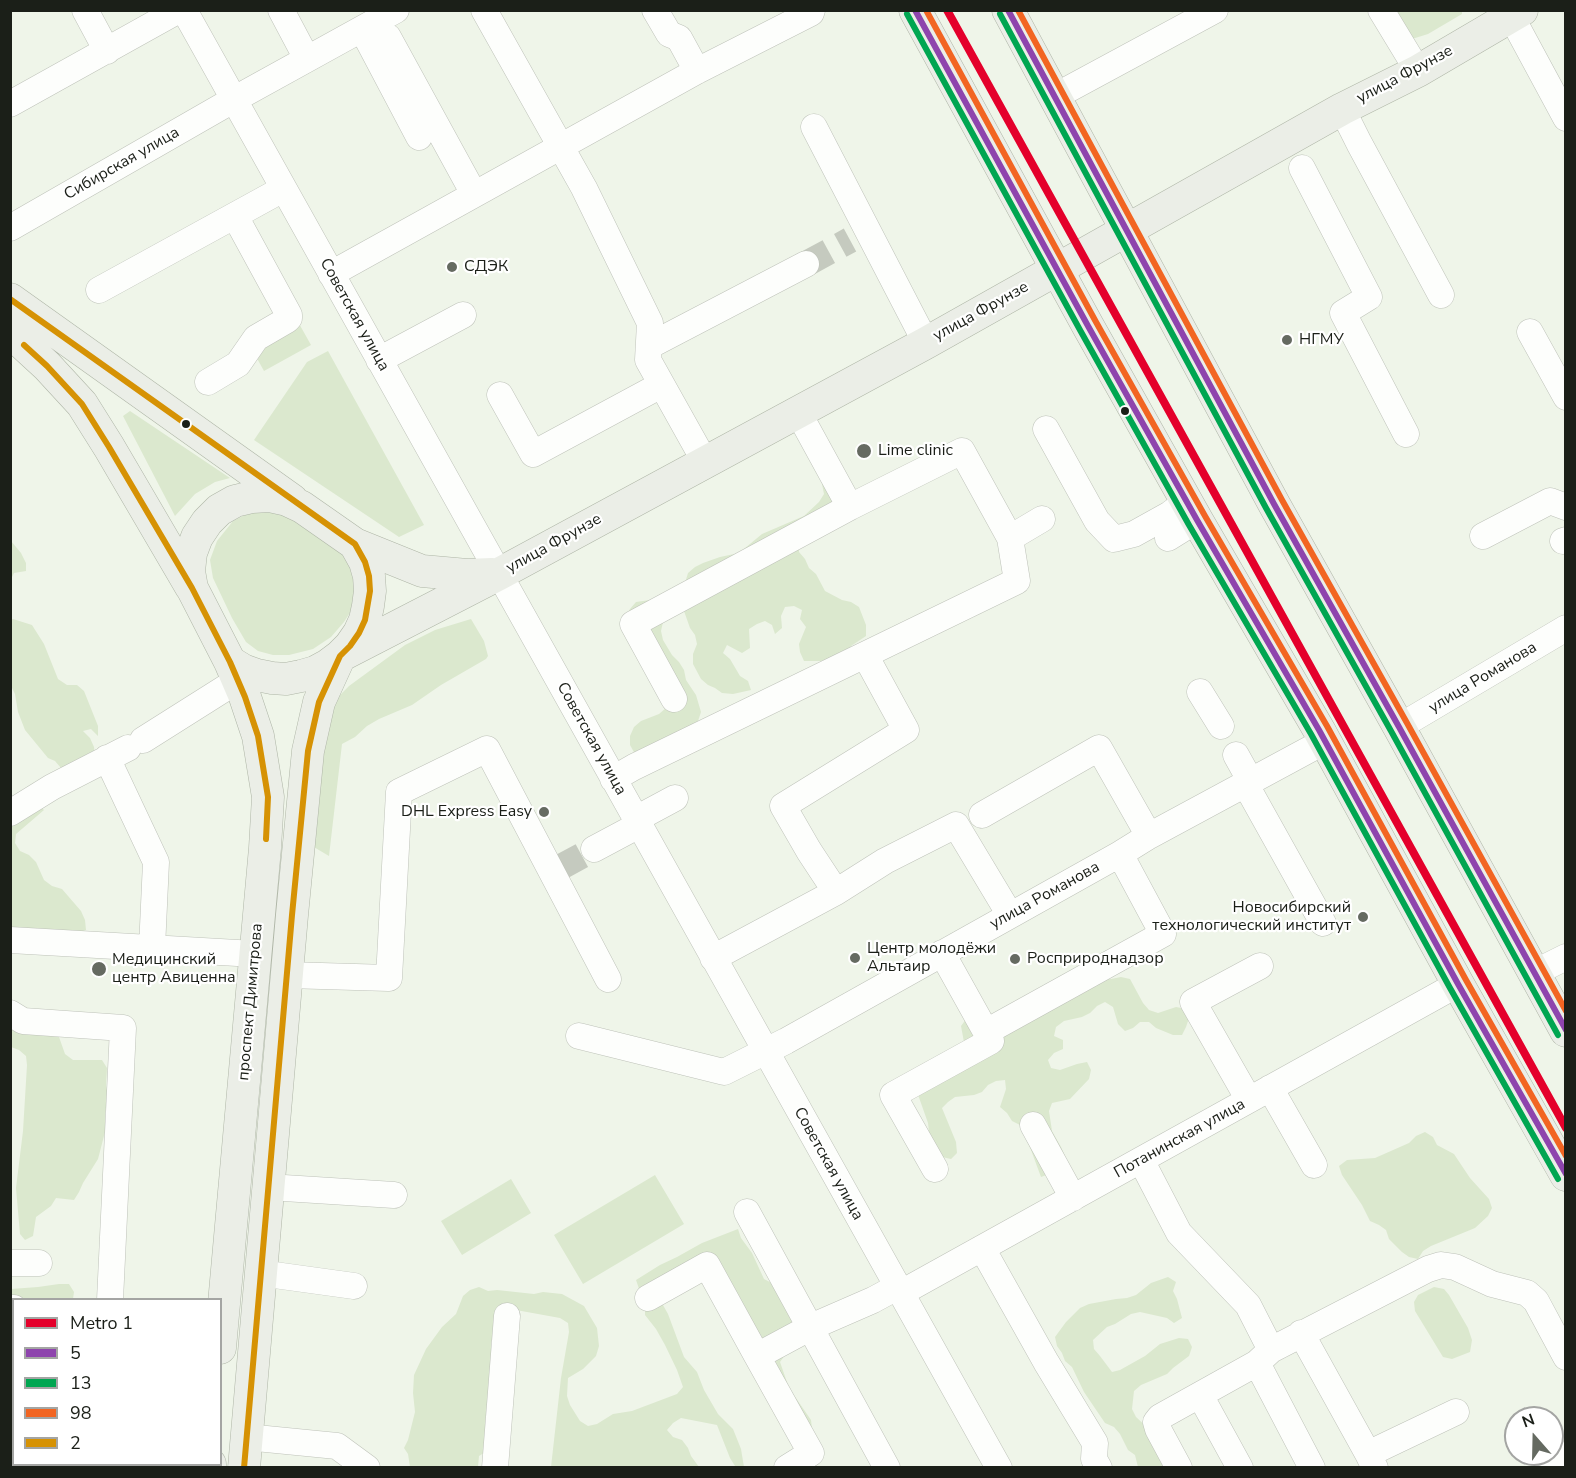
<!DOCTYPE html>
<html>
<head>
<meta charset="utf-8">
<style>
	body { margin:0 }
	#map { position:relative; width:1576px; height:1478px; overflow:hidden; background:#eff5e9; font-family:"Nunito Sans",sans-serif }
	canvas { display:block }
	.frame { position:absolute; inset:0; border:12px solid #1b1f18; pointer-events:none }
	.legend { position:absolute; left:12px; top:1298px; width:210px; height:168px; box-sizing:border-box; background:#fff; border:2px solid #a4a5a3; margin:0; padding:8px 10px; list-style:none; font-size:18px; color:#1b1f18 }
	.legend li { display:flex; align-items:center; gap:12px; height:30px }
	.legend b { width:30px; border:2px solid #a4a5a3 }
	.north { position:absolute; left:1504px; top:1406px; width:60px; height:60px; box-sizing:border-box; background:#fff; border:2px solid #a4a5a3; border-radius:50%; rotate:340deg; font-size:16px; font-weight:700; line-height:24px; text-align:center; color:#1b1f18 }
	.north::after { content:''; display:block; margin:auto; width:21px; height:27px; background:#656a61; clip-path:polygon(50% 0,100% 100%,50% 72%,0 100%) }
</style>
</head>
<body>
<div id="map">
<canvas width="1576" height="1478"></canvas>
<div class="frame"></div>
<ul class="legend">
<li><b style="height:8px;background:#e4002b"></b>Metro 1</li>
<li><b style="height:8px;background:#8e44ad"></b>5</li>
<li><b style="height:8px;background:#00a651"></b>13</li>
<li><b style="height:8px;background:#f26522"></b>98</li>
<li><b style="height:8px;background:#d69204"></b>2</li>
</ul>
<div class="north">N</div>
</div>
<script>
const ctx = document.querySelector('canvas').getContext('2d');
ctx.lineJoin = 'round';
function fillPath(path, color) { ctx.fillStyle = color; ctx.fill(path, 'evenodd'); }
const shape = rows => new Path2D(rows.map(r => 'M' + r).join(''));
function stroke(path, color, width, dash) { ctx.strokeStyle = color; ctx.lineWidth = width; ctx.lineCap = dash ? 'butt' : 'round'; ctx.setLineDash(dash || []); ctx.stroke(path); }
function write(font, color, halo, rows, align = 'center') {
  ctx.font = font + ' "Nunito Sans",sans-serif'; ctx.lineWidth = 4.5; ctx.setLineDash([]); ctx.textBaseline = 'middle'; ctx.strokeStyle = halo; ctx.fillStyle = color; for (const [text, x, y, turn = 0] of rows) {
    ctx.save(); ctx.translate(x, y); ctx.rotate((+turn || 0) * Math.PI / 180); ctx.textAlign = isNaN(turn) ? turn : align; if (halo) ctx.strokeText(text, 0, 0); ctx.fillText(text, 0, 0); ctx.restore();
  }
}
const green = shape([
	[1396,11,1462,11,1462,14,1428,34,1412,39],
	[297,320,311,345,264,371,254,353],
	[328,351,424,525,399,537,254,440,307,362],
	[130,411,230,478,215,482,195,494,175,516,123,416],
	[823,475,830,481,835,518,799,543,799,552,805,559,809,568,816,574,825,591,842,600,851,602,859,607,866,625,866,636,851,646,848,654,839,658,821,661,804,661,800,652,799,644,806,627,800,619,802,610,794,606,785,607,781,616,782,628,775,634,772,625,765,621,757,624,749,629,750,648,742,653,727,645,723,653,730,659,740,676,748,681,751,690,733,694,722,693,715,688,708,685,701,679,693,664,693,654,697,644,695,635,690,628,684,611,682,593,688,573,695,567,703,563,720,557,739,553,762,534,804,516,819,502,824,494,822,484],
	[277,510,294,518,341,551,351,569,356,589,353,608,344,622,331,637,313,649,289,655,273,655,258,651,246,642,232,618,213,578,210,560,217,541,233,521,251,512],
	[11,541,21,553,26,563,26,571,14,573,11,579],
	[664,598,663,622,661,631,663,640,672,655,679,662,684,670,686,680,696,695,701,712,698,721,673,735,635,754,630,745,630,736,634,727,641,721,659,714,666,708,626,617,630,609,636,602],
	[13,619,32,625,44,644,58,679,67,685,77,685,84,691,98,726,98,736,91,729,83,731,90,738,94,747,95,756,61,768,55,761,48,758,25,730,18,712,15,694,11,686,10,620],
	[471,619,484,641,488,656,486,659,441,685,412,705,379,719,367,726,355,737,342,744,329,856,307,843,313,771,336,699,349,686,405,645,435,630],
	[37,803,44,810,16,834,15,843,20,851,29,855,36,862,44,880,52,886,62,889,81,911,85,920,86,930,69,936,13,928,11,925,10,814],
	[1121,977,1130,979,1143,1003,1149,1010,1158,1013,1176,1007,1186,1009,1189,1018,1186,1027,1182,1035,1173,1035,1156,1028,1149,1022,1140,1022,1133,1028,1125,1031,1118,1024,1113,1007,1105,1002,1097,1006,1090,1013,1082,1017,1064,1021,1056,1027,1054,1036,1063,1040,1063,1049,1054,1053,1048,1060,1051,1068,1060,1070,1077,1064,1087,1062,1091,1070,1089,1079,1070,1099,1052,1103,1049,1111,1052,1131,1061,1147,1065,1156,1064,1165,1057,1171,1041,1177,1031,1150,1020,1125,1012,1121,1007,1113,1000,1107,1006,1089,1005,1080,996,1081,988,1085,982,1092,974,1095,955,1097,948,1102,942,1108,956,1142,957,1153,951,1159,942,1157,929,1132,928,1123,916,1089,966,1053,961,1026,972,1011,988,1022,1093,980,1111,979],
	[10,1024,41,1034,59,1037,65,1054,73,1060,102,1060,107,1068,106,1086,108,1095,105,1114,105,1132,98,1159,83,1183,79,1192,74,1200,56,1198,51,1206,36,1217,33,1236,25,1240,20,1234,16,1188,23,1131,27,1065,26,1056,19,1050,11,1047],
	[1425,1132,1433,1137,1437,1145,1454,1154,1470,1178,1489,1199,1492,1208,1488,1216,1475,1228,1431,1246,1423,1251,1418,1259,1409,1257,1402,1252,1389,1239,1386,1230,1379,1225,1370,1221,1362,1205,1342,1175,1339,1166,1347,1160,1375,1158,1409,1143,1416,1136],
	[655,1175,684,1224,583,1284,554,1235],
	[511,1179,531,1213,462,1255,441,1221],
	[738,1229,741,1238,752,1253,764,1279,789,1292,797,1310,791,1347,780,1362,789,1388,811,1420,812,1429,703,1279,659,1298,668,1314,684,1357,697,1372,704,1390,718,1414,733,1429,741,1449,744,1467,735,1466,730,1458,717,1425,681,1418,673,1423,667,1430,673,1437,682,1440,688,1448,691,1456,699,1467,551,1467,561,1378,569,1332,568,1323,560,1318,516,1310,495,1334,491,1342,495,1397,486,1415,485,1425,490,1442,487,1451,479,1456,478,1467,410,1467,408,1454,404,1448,408,1440,415,1412,413,1393,414,1375,426,1349,442,1327,456,1314,463,1296,470,1290,479,1287,488,1291,497,1290,534,1294,543,1292,562,1294,584,1306,597,1328,599,1346,596,1356,583,1369,568,1378,567,1396,570,1405,580,1421,588,1426,597,1424,613,1414,632,1411,677,1394,683,1387,677,1370,665,1345,656,1329,645,1315,645,1306,636,1280,660,1265,677,1257,702,1243],
	[1168,1277,1176,1282,1173,1291,1177,1299,1182,1318,1174,1323,1167,1318,1140,1312,1131,1314,1115,1324,1107,1327,1093,1340,1094,1349,1100,1356,1112,1372,1120,1370,1145,1356,1160,1344,1179,1338,1188,1339,1192,1347,1189,1356,1173,1368,1167,1374,1141,1385,1134,1391,1132,1409,1136,1417,1150,1430,1163,1467,1138,1467,1135,1455,1128,1450,1120,1434,1114,1427,1105,1423,1084,1392,1072,1367,1065,1361,1062,1353,1057,1346,1055,1337,1066,1322,1080,1308,1089,1304,1116,1299,1127,1298,1136,1295,1151,1283],
	[59,1284,69,1284,74,1292,73,1299,14,1300,11,1301,11,1289,38,1287],
	[1434,1287,1444,1289,1449,1295,1468,1328,1472,1340,1470,1352,1452,1359,1443,1357,1415,1311,1414,1302,1418,1295]
]);
const minorTunnel = shape([
	[806,264,850,240],
	[559,868,594,849]
]);
const minor = shape([
	[85,10,107,51],
	[184,10,999,1468],
	[281,10,307,59],
	[484,10,584,188,650,323,648,360,705,462],
	[655,10,669,34,679,38,697,71],
	[1381,10,1418,71],
	[1511,16,1566,118],
	[362,29,419,137],
	[388,37,474,194],
	[1054,97,1215,10],
	[10,104,179,10],
	[1342,109,1359,143,1441,295],
	[814,127,926,343],
	[1302,168,1369,297,1343,313,1406,434],
	[10,228,233,100,396,10],
	[331,274,697,71,811,13,812,10],
	[99,290,283,189],
	[1530,332,1566,397],
	[649,346,806,264],
	[379,360,463,315],
	[208,382,238,364,256,338,287,320,289,318,289,315,235,216],
	[500,395,533,454,661,385],
	[798,412,850,507],
	[1046,429,1097,521,1114,539,1134,534,1170,514,1186,502],
	[1483,536,1550,501,1566,507],
	[1010,538,1042,519],
	[1168,538,1197,520],
	[1563,541,1566,540],
	[1200,692,1221,726],
	[1399,727,1566,628],
	[143,740,238,680],
	[1236,755,1251,782],
	[107,758,156,862,152,948],
	[613,779,634,767,1017,581,1010,538,962,451,850,507,633,624,674,699],
	[1246,785,1323,923],
	[10,813,52,787,128,748],
	[982,815,1099,748,1149,836],
	[636,819,675,798],
	[594,849,639,825],
	[836,892,809,851,783,806,906,730,865,655],
	[10,940,255,954],
	[713,958,836,892,885,861,956,825,1010,915],
	[1534,973,1566,957],
	[287,975,389,978,399,792,487,749,608,979],
	[10,1013,23,1021,123,1028,110,1300],
	[986,1032,1163,934,1120,854],
	[579,1036,724,1072,786,1041,1120,854,1149,836,1325,741],
	[1270,1088,1314,1165],
	[1249,1100,1193,1002,1260,966],
	[1033,1125,1073,1198],
	[1141,1160,1179,1233,1248,1305,1271,1350,1257,1363,1312,1468],
	[935,1169,893,1095,991,1041,942,953],
	[268,1187,394,1195],
	[747,1212,887,1468],
	[982,1248,1046,1362,1095,1443,1094,1459,1099,1468],
	[10,1263,39,1263],
	[260,1273,354,1286],
	[901,1293,1458,984],
	[648,1298,707,1265,757,1356],
	[10,1308,14,1308],
	[1301,1333,1368,1454],
	[1271,1350,1428,1269,1441,1265,1455,1267,1492,1284,1527,1293,1536,1301,1566,1357],
	[1200,1395,1240,1468],
	[246,1437,337,1446,367,1468],
	[29,1464,40,1468],
	[495,1468,507,1316],
	[787,1468,811,1453,757,1356,811,1327,873,1300,897,1287],
	[1179,1468,1158,1429,1156,1422,1160,1417,1257,1363],
	[1375,1468,1368,1454,1456,1412],
	[1545,1468,1566,1454]
]);
const major = shape([
	[915,10,1088,326,1197,520,1319,730,1458,984,1566,1175],
	[1008,10,1274,504,1399,727,1566,1031],
	[10,299,292,500],
	[10,332,47,366,82,404,109,447,191,587],
	[355,544,422,571,467,575,492,574],
	[340,656,499,574,926,343,1342,109,1418,71,1522,10],
	[220,1348,265,848,268,797,258,736,245,697,230,662,192,588,189,571,191,553,197,537,207,522,219,510,235,501,252,497,269,496,287,500,302,507,355,544,365,562,369,576,370,591,368,606,365,620,359,633,350,646,340,656,328,665,315,672,301,676,286,679,272,678,257,675,243,670,230,662],
	[210,1468,210,1464],
	[244,1468,292,915,308,751,319,702,340,656]
]);
const bus1 = shape([
	[915,10,1088,326,1197,520,1319,730,1458,984,1566,1174],
	[1008,10,1274,504,1399,727,1566,1030]
]);
const bus2 = shape([
	[907,14,1080,330,1189,525,1311,734,1450,988,1558,1179],
	[1000,14,1266,508,1391,731,1558,1035]
]);
const bus3 = shape([
	[926,10,1096,322,1205,516,1327,726,1466,980,1566,1156],
	[1018,10,1282,500,1407,723,1566,1011]
]);
const bus4 = shape([
	[10,299,355,544,365,562,369,576,370,591,365,620,359,633,350,646,340,656,319,702,308,751,292,915,244,1468],
	[24,345,47,366,82,404,109,447,192,588,230,662,245,697,258,736,268,797,266,839]
]);
const metro1 = shape([
	[947,10,1566,1128]
]);
const markers = [
	[452,267,6,"#656a61"],
	[1287,340,6,"#656a61"],
	[1125,411,5,"#1b1f18"],
	[186,424,5,"#1b1f18"],
	[864,451,8,"#656a61"],
	[544,812,6,"#656a61"],
	[1363,917,6,"#656a61"],
	[855,958,6,"#656a61"],
	[1015,959,6,"#656a61"],
	[99,969,8,"#656a61"]
];
const streetNames = [
	["улица Фрунзе",1405,75,-28],
	["Сибирская улица",122,164,-30],
	["улица Фрунзе",981,312,-29],
	["Советская улица",354,315,61],
	["улица Фрунзе",554,544,-29],
	["улица Романова",1483,678,-31],
	["Советская улица",591,739,61],
	["улица Романова",1045,896,-29],
	["проспект Димитрова",251,1002,-85],
	["Потанинская улица",1180,1139,-29],
	["Советская улица",828,1164,61]
];
const poiNames = [
	["СДЭК",464,267],
	["НГМУ",1299,340],
	["Lime clinic",878,451],
	["DHL Express Easy",532,812,"right"],
	["Новосибирский",1351,908,"right"],
	["технологический институт",1351,926,"right"],
	["Центр молодёжи",867,949],
	["Альтаир",867,967],
	["Росприроднадзор",1027,959],
	["Медицинский",112,960],
	["центр Авиценна",112,978]
];
fillPath(green, '#dbe8ce');
stroke(minorTunnel, '#c5cabf', 26, [26, 13]);
stroke(minor, '#bec2b9', 27);
stroke(major, '#aeb5a6', 33);
stroke(minor, '#fdfefc', 26);
stroke(major, '#ebeee7', 32);
stroke(bus1, '#8e44ad', 6);
stroke(bus2, '#00a651', 6);
stroke(bus3, '#f26522', 6);
stroke(bus4, '#d69204', 6);
stroke(metro1, '#e4002b', 8);
for (const [x, y, r, color] of markers) { const dot = new Path2D(); dot.arc(x, y, r, 0, 2 * Math.PI); ctx.fillStyle = color; ctx.fill(dot); stroke(dot, '#fff', 2); }
write('16px', '#1b1f18', '#fff', streetNames);
write('16px', '#1b1f18', '#fff', poiNames, 'left');
</script>
</body>
</html>
